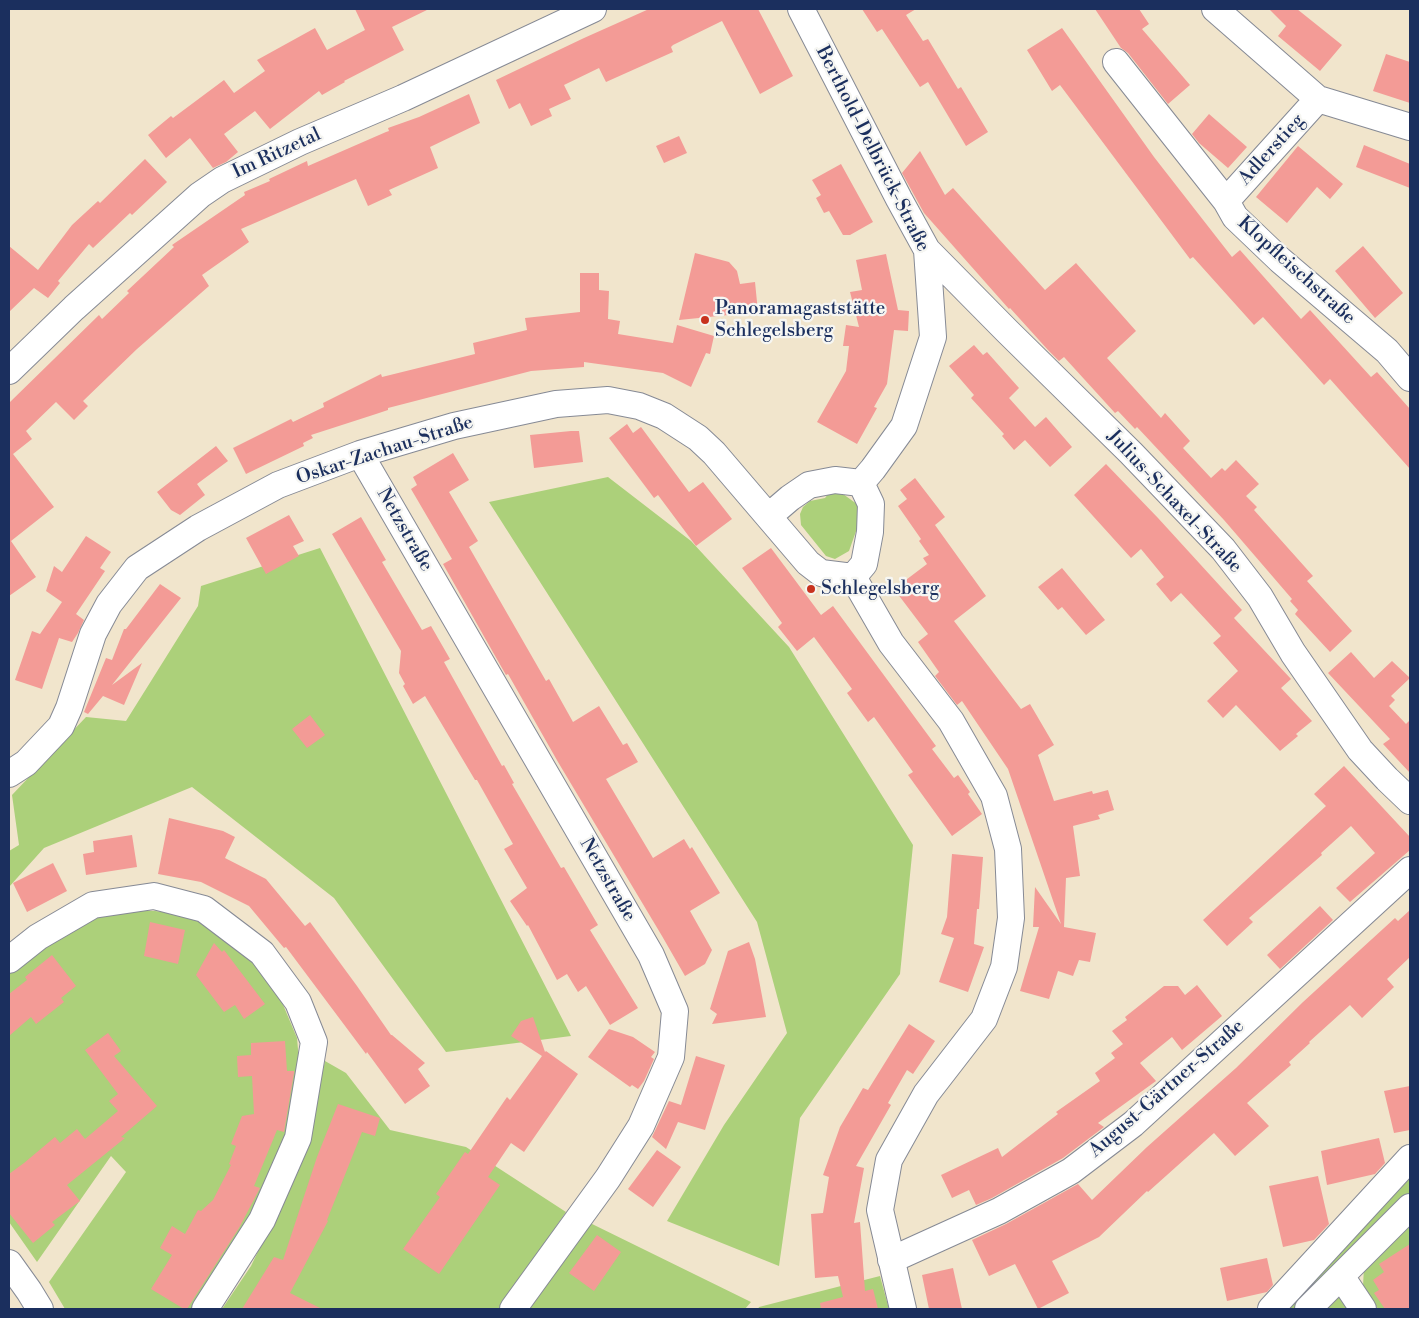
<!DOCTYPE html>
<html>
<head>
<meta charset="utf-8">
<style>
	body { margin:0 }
	#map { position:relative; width:1419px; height:1318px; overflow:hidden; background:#f1e5cc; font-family:"Libre Bodoni",serif }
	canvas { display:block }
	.frame { position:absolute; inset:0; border:10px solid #1b2f5e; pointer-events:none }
</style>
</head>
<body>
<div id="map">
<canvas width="1419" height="1318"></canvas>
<div class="frame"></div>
</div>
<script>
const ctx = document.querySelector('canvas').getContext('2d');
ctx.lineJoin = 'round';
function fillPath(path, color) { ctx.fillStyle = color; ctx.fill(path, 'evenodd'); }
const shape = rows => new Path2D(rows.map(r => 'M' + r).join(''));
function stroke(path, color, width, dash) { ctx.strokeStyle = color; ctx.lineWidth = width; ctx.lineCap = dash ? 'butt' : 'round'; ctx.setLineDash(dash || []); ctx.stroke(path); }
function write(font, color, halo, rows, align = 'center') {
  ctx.font = font + ' "Libre Bodoni",serif'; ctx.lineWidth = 4.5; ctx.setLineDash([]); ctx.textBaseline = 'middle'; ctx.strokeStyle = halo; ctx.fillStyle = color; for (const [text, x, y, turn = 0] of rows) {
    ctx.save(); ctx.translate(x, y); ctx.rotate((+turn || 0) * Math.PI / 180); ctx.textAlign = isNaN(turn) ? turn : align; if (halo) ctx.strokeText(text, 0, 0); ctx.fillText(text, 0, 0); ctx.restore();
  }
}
const green = shape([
	[608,477,691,541,789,647,913,845,900,974,800,1118,779,1266,667,1221,724,1125,787,1033,757,922,489,502],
	[829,493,843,494,861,507,860,520,849,551,835,559,826,556,801,525,800,514,803,507,810,501,825,498],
	[320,548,571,1036,446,1052,334,898,192,787,44,848,9,887,9,851,19,845,12,795,86,717,126,721,198,606,201,586],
	[121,910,155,911,185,915,208,925,237,944,262,972,279,995,297,1038,300,1072,287,1133,243,1233,195,1309,65,1309,49,1282,126,1172,111,1156,37,1262,9,1222,9,969,80,920],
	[325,1061,346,1073,390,1130,466,1147,566,1212,499,1309,222,1309,251,1266,279,1208,306,1148],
	[1410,1167,1410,1199,1297,1309,1277,1309],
	[588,1222,751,1302,745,1309,526,1309],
	[1410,1222,1410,1309,1378,1309,1363,1286,1364,1267],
	[880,1276,889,1309,758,1309,759,1307],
	[1333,1297,1347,1298,1355,1309,1321,1309]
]);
const building = shape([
	[355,9,429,9,392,27,404,50,344,81,345,82,322,95,319,91,270,129,255,111,224,134,238,152,226,162,213,168,190,138,166,158,148,135,171,116,173,118,224,80,234,93,265,71,257,60,315,28,327,50,365,30],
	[649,9,758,9,793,76,760,94,722,21,673,45,671,47,673,52,606,82,599,68,564,85,571,99,549,109,552,116,531,126,520,103,509,109,496,80,584,38],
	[862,9,916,9,906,15,923,41,928,39,958,89,961,87,988,132,966,146,928,82,920,87,882,29,877,32],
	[1095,9,1139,9,1149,24,1142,29,1190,85,1168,104,1128,53,1121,48],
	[1269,9,1297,9,1342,45,1320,71,1278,36,1286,26],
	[1062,28,1154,157,1232,257,1240,250,1301,319,1310,310,1371,377,1377,372,1410,409,1410,469,1330,379,1324,385,1263,317,1254,325,1193,257,1190,259,1060,85,1052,91,1027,50],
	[1386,54,1410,62,1410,103,1373,91],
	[469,94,480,123,430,147,438,168,389,190,392,195,368,206,356,179,241,229,249,242,202,275,209,286,137,349,83,401,88,406,74,420,56,402,26,431,32,439,13,454,54,507,11,541,36,577,9,596,9,403,99,315,102,319,129,293,127,291,174,247,172,245,245,195,244,192,270,181,269,179,307,161,308,166,386,132,389,131,388,128,419,117],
	[1209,114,1247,147,1228,168,1199,143,1192,134],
	[679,136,687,153,664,163,656,146],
	[1364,145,1410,164,1410,188,1356,167],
	[1298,146,1343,184,1330,199,1317,187,1287,223,1256,197],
	[920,151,945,195,953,188,1045,290,1076,263,1136,331,1107,358,1161,418,1165,413,1190,441,1183,448,1211,478,1222,468,1225,471,1236,460,1259,484,1246,496,1257,507,1254,510,1313,576,1307,581,1352,631,1330,652,1295,614,1298,610,1290,601,1292,599,1224,520,1137,427,1135,429,1118,411,1115,413,1064,357,1059,361,1048,350,1010,308,1009,309,924,213,902,173],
	[145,159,167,182,132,215,130,213,93,248,89,244,58,281,60,283,48,298,34,288,9,312,9,246,38,270,72,225,98,201,100,203],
	[841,164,873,222,850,235,843,235,829,211,824,213,816,198,821,195,812,180],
	[1363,246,1403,293,1375,318,1335,271],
	[695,253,729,262,737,271,740,284,755,282,758,312,679,320],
	[886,254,898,310,909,311,908,331,894,330,887,384,874,407,877,408,857,444,817,422,846,371,849,346,843,346,846,325,859,327,850,292,862,290,856,260],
	[580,273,599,273,599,290,609,291,608,319,620,321,618,334,673,343,677,325,714,336,710,354,706,353,691,387,663,373,584,362,584,367,531,371,388,408,388,410,376,414,311,435,313,438,303,443,304,446,246,474,233,448,291,419,293,422,324,407,323,403,381,374,382,377,475,354,473,343,527,330,525,318,580,312],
	[974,345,983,355,987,352,1019,388,1009,398,1035,427,1046,417,1072,447,1050,467,1025,440,1014,450,1002,436,1004,434,971,398,974,395,949,366],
	[627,424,633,433,641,427,689,492,703,482,732,519,696,546,658,495,654,498,609,438],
	[571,431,579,431,583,462,534,468,530,435],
	[216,446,228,461,197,484,205,495,180,515,171,510,157,492],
	[453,453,469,480,449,492,478,541,469,547,546,681,549,679,573,722,599,706,623,745,627,743,638,762,606,779,653,858,684,839,690,849,692,847,720,893,690,911,712,950,705,964,685,976,662,936,558,762,508,674,506,675,494,654,443,564,452,559,411,489,417,485,413,477],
	[1106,464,1158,518,1242,610,1234,618,1291,679,1281,688,1312,721,1296,734,1298,736,1280,751,1236,705,1223,718,1207,701,1238,671,1213,643,1221,636,1181,593,1171,602,1156,584,1164,577,1141,549,1131,558,1074,495],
	[915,478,945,517,935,525,986,596,954,621,1021,709,1030,704,1054,745,1038,755,1054,801,1092,791,1093,794,1108,790,1114,810,1098,815,1100,819,1073,826,1080,876,1066,878,1064,927,1096,933,1090,962,1079,960,1073,976,1058,971,1049,999,1020,991,1039,927,1033,927,1035,887,1061,924,1008,769,962,701,957,705,935,676,939,672,918,642,928,634,894,589,927,564,923,558,929,555,919,541,921,539,898,506,907,499,900,490],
	[289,515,304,541,293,546,299,556,266,574,246,538],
	[361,517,386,560,382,562,422,630,431,626,450,659,444,662,502,766,504,765,514,783,512,784,561,868,564,867,598,925,590,930,638,1008,610,1025,586,986,578,992,567,974,557,980,528,925,527,926,510,901,527,888,504,849,513,844,477,780,475,780,425,696,413,704,403,686,405,684,399,673,401,651,332,534],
	[86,536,111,552,100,568,105,571,76,614,84,620,78,633,72,642,59,638,42,689,15,680,32,631,40,634,62,602,46,591,54,566,62,572],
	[771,548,821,615,833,606,936,746,932,749,954,778,958,775,970,792,968,794,982,814,952,836,908,775,913,772,874,717,868,722,847,693,852,689,814,637,797,651,778,627,782,623,742,568],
	[1062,568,1105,620,1086,635,1062,607,1058,610,1038,587],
	[160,584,181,598,112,685,142,663,124,705,103,696,88,714,84,712,106,658,112,660,124,629,126,629],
	[1351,652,1374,678,1392,661,1410,678,1391,696,1395,700,1389,706,1406,724,1410,720,1410,773,1383,744,1390,739,1328,673],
	[310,715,325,735,307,748,292,729],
	[1344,766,1410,837,1410,850,1350,902,1336,888,1375,853,1351,826,1321,853,1322,855,1249,918,1253,922,1227,946,1203,920,1326,806,1314,794],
	[169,818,223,831,235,837,225,858,266,879,305,926,310,922,357,986,391,1035,392,1035,425,1063,418,1069,430,1086,405,1104,367,1052,366,1054,286,947,284,948,249,906,201,882,158,874],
	[132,835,137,867,86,875,83,854,94,852,93,841],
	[952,854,983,857,979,909,977,909,974,944,984,947,968,992,939,982,954,938,941,934,947,917],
	[53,863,67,891,27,912,13,883],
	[1320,906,1333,920,1280,969,1267,955],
	[1410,910,1410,957,1387,979,1394,987,1362,1018,1350,1005,1309,1042,1310,1043,1289,1062,1291,1065,1247,1103,1269,1126,1235,1156,1214,1133,1148,1192,1147,1191,1099,1237,1052,1261,1069,1293,1038,1309,1015,1264,989,1276,972,1240,1006,1224,1078,1184,1092,1200,1147,1147,1236,1068,1303,1002,1395,918,1398,921],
	[150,922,185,930,178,964,144,956],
	[749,942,755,959,766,1017,712,1024,717,1014,710,1009,728,951],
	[214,943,222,952,224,950,265,1004,244,1019,235,1005,224,1012,196,975],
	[52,955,76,986,61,998,64,1002,36,1024,31,1017,9,1036,9,994,27,980,25,977],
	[1197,985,1222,1016,1182,1050,1172,1037,1140,1063,1156,1081,1098,1123,1104,1127,1063,1158,992,1198,976,1205,969,1190,952,1198,941,1175,998,1148,1002,1157,1058,1114,1056,1112,1100,1081,1095,1073,1115,1058,1111,1053,1123,1044,1112,1031,1127,1020,1125,1017,1164,986,1178,986,1185,995],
	[533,1017,545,1052,546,1051,578,1074,524,1152,511,1143,488,1177,500,1185,439,1274,403,1249,440,1197,436,1194,465,1152,468,1154,507,1097,510,1100,542,1056,511,1036,521,1021],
	[909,1024,935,1041,913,1074,907,1070,888,1103,891,1105,856,1166,864,1168,854,1223,860,1222,865,1291,873,1289,878,1309,821,1309,820,1303,843,1297,838,1276,815,1278,811,1214,823,1213,829,1177,823,1175,840,1127,863,1088,868,1090],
	[609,1029,633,1037,655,1052,651,1057,654,1059,644,1081,638,1089,632,1085,630,1087,588,1057],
	[108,1033,121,1051,114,1056,157,1106,121,1137,125,1138,67,1185,80,1201,52,1222,55,1225,33,1243,9,1213,9,1174,24,1163,55,1137,60,1143,77,1129,85,1139,118,1111,109,1101,118,1094,85,1050],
	[285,1041,287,1071,294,1071,294,1073,284,1132,277,1130,254,1186,260,1188,239,1228,187,1309,184,1309,151,1289,172,1255,160,1248,172,1226,185,1234,198,1210,201,1211,213,1200,231,1165,229,1164,236,1146,231,1144,242,1116,254,1114,252,1076,238,1077,237,1056,251,1055,251,1043],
	[696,1056,725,1065,705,1130,678,1122,666,1149,652,1137,669,1101,681,1105],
	[1410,1086,1410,1130,1394,1133,1384,1091],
	[338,1104,380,1118,375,1136,362,1132,327,1220,328,1221,290,1293,322,1309,242,1309,274,1257,283,1260,317,1157],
	[1379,1138,1385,1163,1375,1174,1327,1185,1321,1151],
	[657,1150,681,1167,653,1207,628,1189],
	[1318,1176,1329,1224,1314,1240,1283,1247,1269,1186],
	[597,1235,621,1252,594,1291,569,1273],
	[1410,1244,1410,1309,1385,1309,1374,1293,1379,1290,1373,1280,1384,1272,1379,1264],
	[1267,1258,1273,1285,1267,1292,1227,1301,1220,1268],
	[953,1268,962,1309,929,1309,922,1275]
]);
const minor = shape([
	[801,9,899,199,927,250,933,337,904,426,873,469,861,483],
	[1215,9,1318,99,1410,127],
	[1116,62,1226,201,1235,217,1280,260,1387,351,1410,378],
	[1226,201,1318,99],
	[927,250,1007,331,1131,453,1223,549,1260,597,1293,653,1360,750,1387,779,1410,801],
	[9,371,74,308,200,195,222,180,300,142,403,98,593,9],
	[360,454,651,955,675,1011,671,1057,641,1126,608,1178,513,1309],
	[769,516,790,498,809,485,835,480,861,483],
	[853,577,891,643,951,721,994,796,1008,849,1011,918,1004,967,984,1019,926,1094,889,1160,880,1210,903,1309],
	[853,577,864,564,870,532,871,504,861,483],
	[9,774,26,763,61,726,69,708,93,634,109,604,137,568,198,528,278,485,360,454,454,426,556,404,608,400,639,406,664,416,698,438,714,453,808,563,821,573,853,577],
	[9,960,38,937,93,905,154,896,204,909,262,953,298,1002,314,1042,298,1138,262,1220,205,1309],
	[891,1260,999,1211,1071,1171,1133,1124,1410,870],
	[9,1263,29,1291,40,1309],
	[1341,1276,1363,1309],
	[1271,1309,1410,1158],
	[1308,1309,1410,1207]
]);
const markers = [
	[705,320,5,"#c8321e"],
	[811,589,5,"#c8321e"]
];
const streetNames = [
	["Berthold-Delbrück-Straße",872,149,63],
	["Adlerstieg",1272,150,-48],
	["Im Ritzetal",277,154,-25],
	["Klopfleischstraße",1296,271,42],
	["Oskar-Zachau-Straße",385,451,-18],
	["Julius-Schaxel-Straße",1174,502,47],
	["Netzstraße",404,530,60],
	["Netzstraße",607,880,60],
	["August-Gärtner-Straße",1167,1089,-41]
];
const poiNames = [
	["Panoramagaststätte",715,309],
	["Schlegelsberg",715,331],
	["Schlegelsberg",821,589]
];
fillPath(green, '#acd07a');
fillPath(building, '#f39b96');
stroke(minor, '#868a95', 28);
stroke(minor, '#fff', 26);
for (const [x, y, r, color] of markers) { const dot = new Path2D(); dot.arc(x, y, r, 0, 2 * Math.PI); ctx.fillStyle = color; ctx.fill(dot); stroke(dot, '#f6f6f2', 2); }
write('19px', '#1b2f5e', '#f6f6f2', streetNames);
write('19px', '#1b2f5e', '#f6f6f2', poiNames, 'left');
</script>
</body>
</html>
